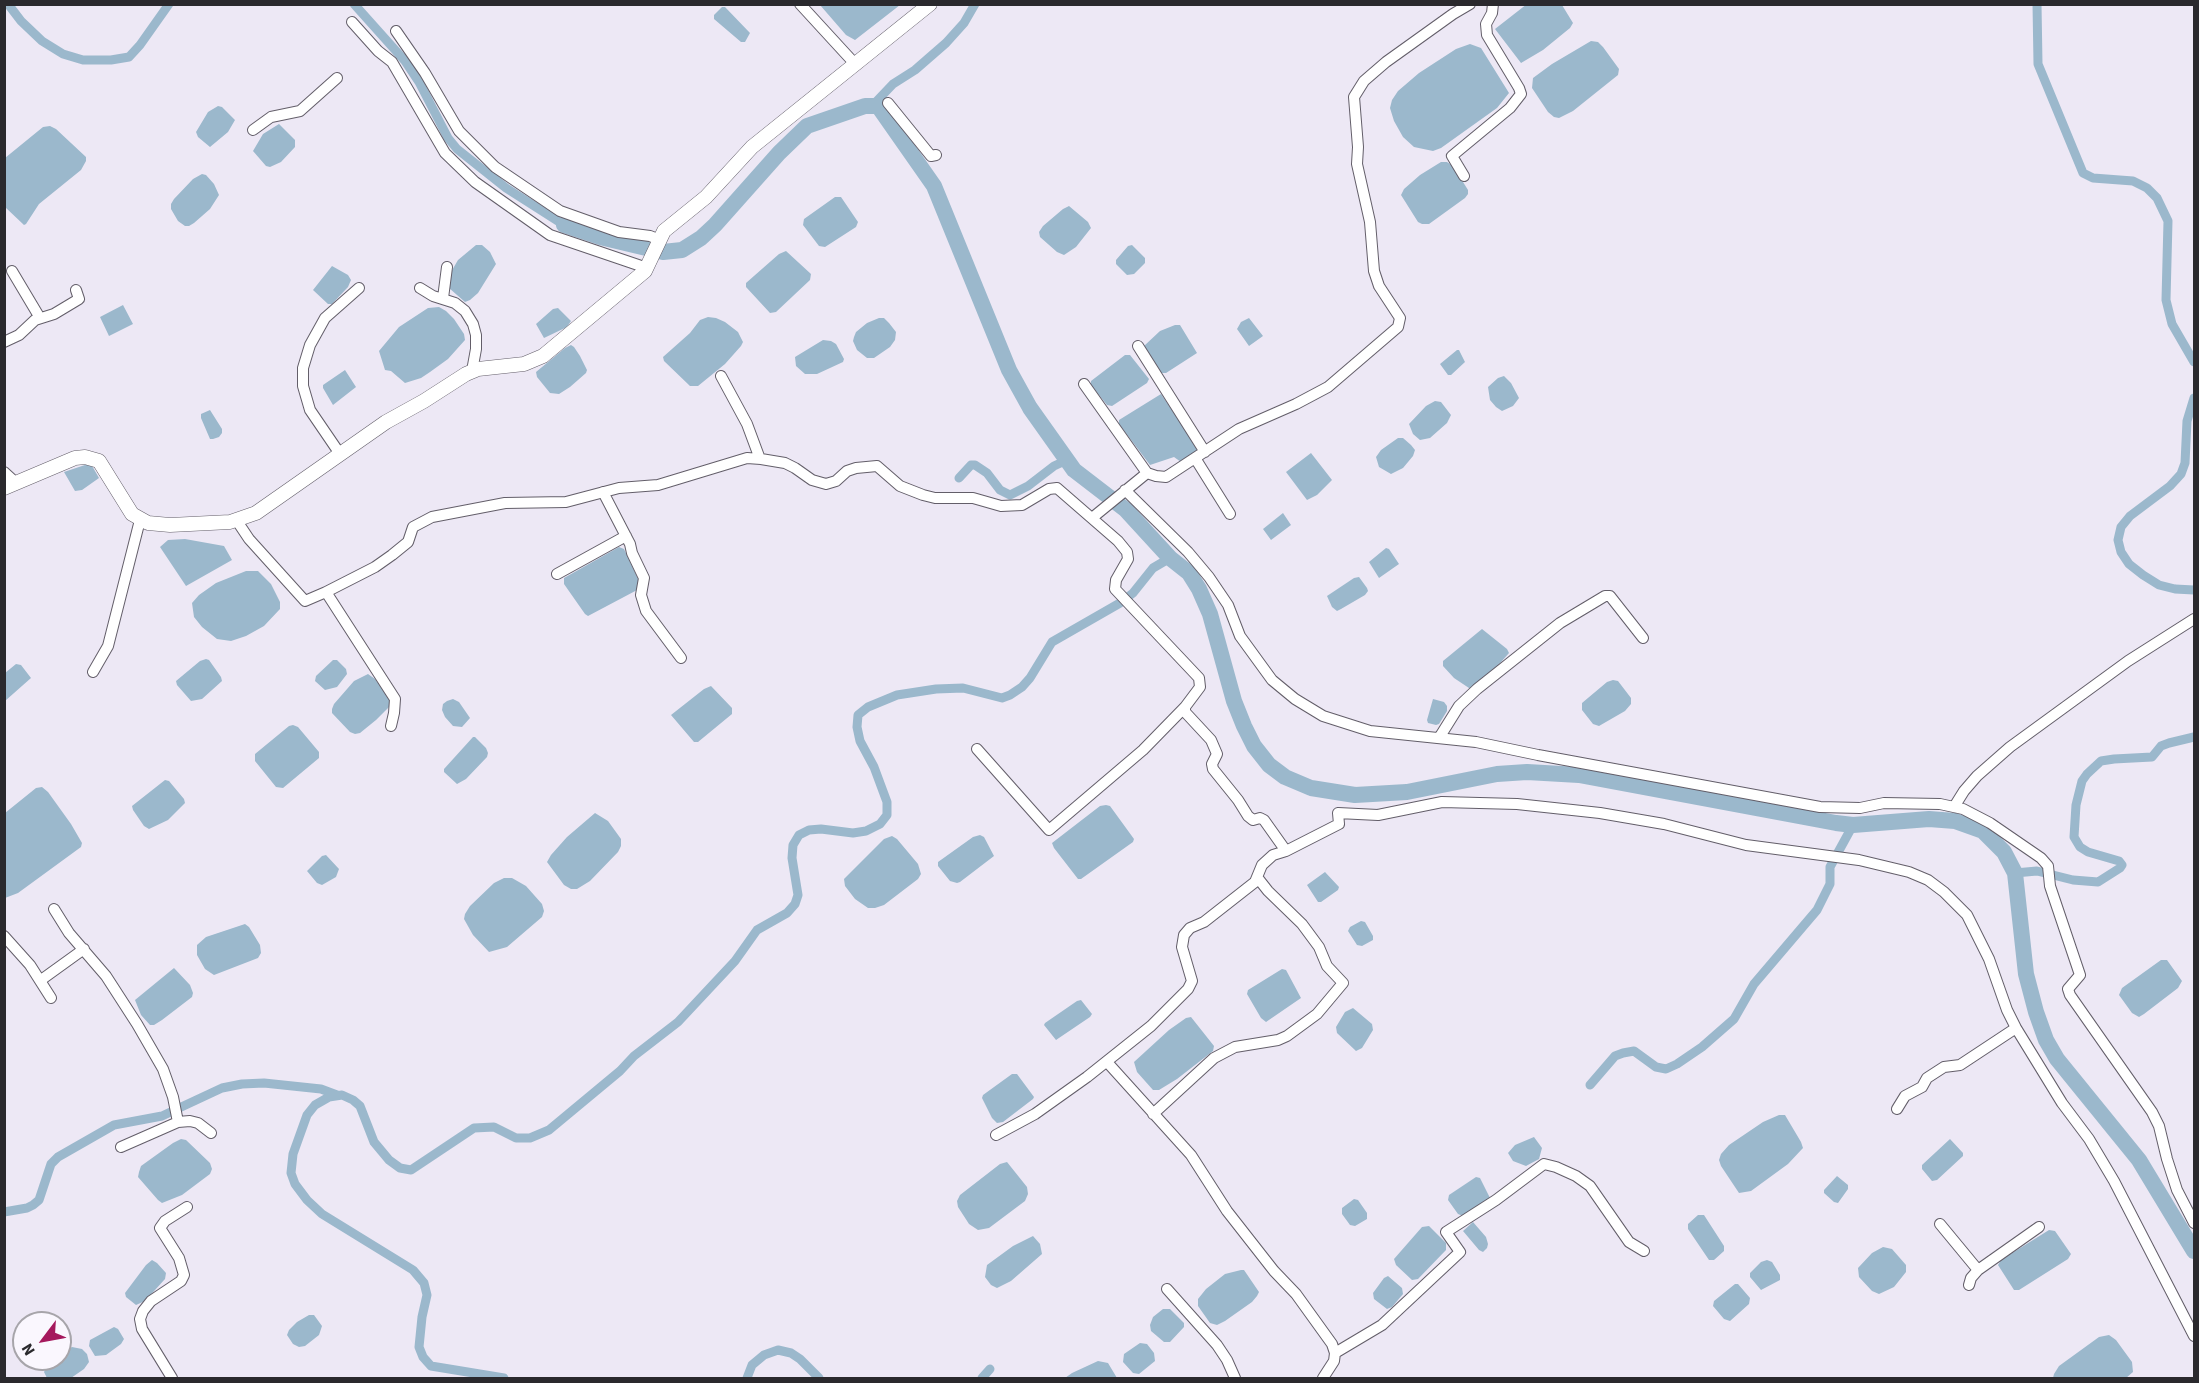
<!DOCTYPE html>
<html>
<head>
<meta charset="utf-8">
<style>
	body { margin:0 }
	#map { position:relative; width:2199px; height:1383px; overflow:hidden; background:#ede8f5; font-family:"Source Sans 3",sans-serif }
	canvas { display:block }
	.frame { position:absolute; inset:0; border:6px solid #2a292d; pointer-events:none }
	.north { position:absolute; left:12px; top:1311px; width:60px; height:60px; box-sizing:border-box; background:#faf7fe; border:2px solid #a7a5aa; border-radius:50%; rotate:238deg; font-size:16px; font-weight:700; line-height:24px; text-align:center; color:#2a292d }
	.north::after { content:''; display:block; margin:auto; width:21px; height:27px; background:#a5185d; clip-path:polygon(50% 0,100% 100%,50% 72%,0 100%) }
</style>
</head>
<body>
<div id="map">
<canvas width="2199" height="1383"></canvas>
<div class="frame"></div>
<div class="north">N</div>
</div>
<script>
const ctx = document.querySelector('canvas').getContext('2d');
ctx.lineJoin = 'round';
function fillPath(path, color) { ctx.fillStyle = color; ctx.fill(path, 'evenodd'); }
const shape = rows => new Path2D(rows.map(r => 'M' + r).join(''));
function stroke(path, color, width, dash) { ctx.strokeStyle = color; ctx.lineWidth = width; ctx.lineCap = dash ? 'butt' : 'round'; ctx.setLineDash(dash || []); ctx.stroke(path); }
const water = shape([
	[1527,4,1562,5,1573,23,1570,28,1543,50,1521,63,1495,29],
	[820,5,900,5,855,40,846,35],
	[722,7,725,7,750,33,745,42,741,42,714,19,714,15],
	[1591,41,1598,42,1603,47,1619,69,1618,75,1573,111,1559,118,1554,117,1548,112,1532,88,1533,78,1552,64],
	[1470,44,1481,48,1509,93,1497,108,1441,148,1433,151,1414,147,1403,137,1394,121,1390,108,1392,100,1398,91,1419,73,1456,49],
	[218,106,222,107,235,120,228,132,210,147,198,137,196,132,208,112],
	[279,124,295,140,295,147,281,162,270,167,266,166,253,151,263,134],
	[50,126,56,129,86,157,86,161,81,170,39,204,26,224,24,225,5,207,5,158,43,127],
	[1441,162,1447,162,1453,166,1468,190,1468,194,1465,198,1429,224,1422,224,1418,222,1401,195,1404,189,1420,175],
	[202,174,206,175,214,184,219,195,210,209,194,223,189,226,185,226,178,221,171,209,171,204,174,199,193,179],
	[835,197,841,197,858,222,856,227,825,247,819,246,803,225,804,219],
	[1069,206,1088,222,1091,228,1076,247,1064,255,1057,252,1040,237,1039,232,1043,226,1063,209],
	[476,245,482,245,490,252,496,264,478,293,470,300,465,302,449,288,447,279,458,260],
	[1132,245,1145,258,1145,263,1134,274,1127,275,1116,264,1116,260,1128,246],
	[786,251,811,274,810,280,776,312,770,313,746,287,746,283,779,254],
	[332,266,348,275,351,280,348,287,332,304,328,304,313,290],
	[123,305,133,324,109,336,100,317],
	[439,307,446,311,454,319,464,334,465,340,448,359,430,372,421,378,405,383,391,371,385,370,379,351,399,327,428,308],
	[558,308,571,321,567,327,544,338,536,324,553,309],
	[708,317,716,318,725,322,738,332,743,342,741,346,725,364,698,386,690,386,664,361,663,357,690,333,700,320],
	[879,318,884,318,889,323,896,332,895,340,890,347,874,358,867,358,857,350,853,341,854,337,856,332,867,323],
	[1249,318,1263,336,1249,346,1237,329,1241,322],
	[1175,325,1180,325,1197,353,1166,373,1161,373,1144,346,1160,331],
	[823,340,831,341,836,344,844,359,843,362,817,374,805,374,796,366,795,357],
	[571,345,574,347,580,356,587,370,586,373,570,387,559,394,550,393,537,377,536,372,565,348],
	[1457,350,1459,350,1465,362,1451,375,1448,375,1440,364],
	[1125,355,1130,355,1149,379,1147,383,1112,406,1107,405,1091,385,1091,381],
	[345,370,356,387,333,405,323,388,323,385],
	[1504,376,1511,383,1519,398,1513,406,1502,411,1496,407,1490,400,1488,387,1498,378],
	[1161,394,1199,450,1181,462,1174,457,1150,465,1119,424,1119,420],
	[1435,401,1441,402,1451,415,1447,423,1430,438,1420,440,1413,434,1409,424,1426,406],
	[210,410,222,429,222,433,219,437,213,439,210,439,201,418,201,414],
	[1398,438,1403,438,1411,445,1415,450,1413,456,1403,468,1391,474,1379,467,1376,457,1381,450],
	[1311,453,1332,480,1317,495,1307,500,1286,472],
	[88,464,91,464,99,478,82,490,75,491,64,472],
	[1283,513,1291,525,1271,540,1263,529],
	[185,539,224,546,232,560,186,586,160,547,168,540],
	[619,547,624,549,641,585,639,589,588,616,585,614,564,584,564,578],
	[1386,548,1389,549,1399,564,1379,578,1369,562],
	[246,571,258,571,271,584,280,602,280,609,264,626,246,636,231,641,217,639,202,627,194,617,192,603,199,595,216,583],
	[1359,577,1367,588,1368,591,1365,595,1341,609,1337,611,1332,607,1327,596,1354,578],
	[1482,629,1507,649,1509,653,1494,670,1472,688,1469,688,1454,678,1443,666,1443,661],
	[206,659,209,660,221,677,222,681,202,699,191,701,177,685,176,681,200,661],
	[333,660,337,660,346,669,347,674,337,687,325,690,315,681,316,676],
	[16,664,21,665,31,678,5,701,5,673],
	[368,674,375,679,391,701,389,707,376,720,360,733,355,734,350,732,332,713,332,709,334,704,354,681],
	[1613,680,1618,681,1631,698,1631,704,1625,711,1599,726,1593,724,1582,710,1582,703,1607,682],
	[711,686,732,708,732,714,698,742,694,742,671,715,704,689],
	[453,699,459,702,470,718,462,727,453,726,445,717,442,710,443,704,447,701],
	[1433,699,1444,702,1447,706,1447,711,1439,724,1436,725,1428,723,1427,720],
	[293,725,298,727,319,752,319,758,283,788,276,787,255,761,255,754,289,726],
	[473,737,475,737,486,748,488,753,487,757,466,779,457,784,444,772,444,769],
	[165,780,169,781,184,799,185,803,168,820,149,829,144,826,133,810,132,806],
	[42,787,48,792,71,824,82,843,81,847,18,893,5,898,5,813,36,788],
	[1106,805,1110,806,1134,839,1133,842,1081,879,1078,879,1054,848,1052,843,1100,806],
	[595,813,608,821,621,839,621,846,618,852,590,881,577,889,571,889,564,885,547,862,551,855,567,837],
	[980,835,984,837,994,856,960,882,957,883,950,881,938,866,938,862,973,837],
	[892,836,897,839,918,864,921,874,918,879,884,905,875,908,868,908,855,899,845,886,844,879,884,839],
	[326,855,339,869,336,877,322,885,317,883,307,871,322,856],
	[1325,872,1339,887,1338,890,1321,902,1318,902,1307,885],
	[504,878,512,878,526,886,542,904,544,911,542,917,507,947,489,952,473,935,464,919,465,914,470,906,494,883],
	[1361,921,1365,922,1373,936,1373,940,1362,946,1357,945,1348,931,1350,927],
	[245,924,249,927,260,945,261,953,258,958,214,975,205,969,197,955,197,945,206,937],
	[2161,960,2167,960,2182,981,2178,988,2144,1014,2139,1017,2132,1013,2119,995,2122,988],
	[174,968,190,985,193,993,192,997,162,1020,154,1025,150,1025,141,1015,135,1000],
	[1282,969,1286,970,1301,998,1266,1022,1261,1018,1247,994,1248,990],
	[1081,1000,1092,1014,1090,1017,1056,1040,1044,1025,1045,1023,1077,1001],
	[1353,1008,1372,1024,1373,1030,1362,1048,1356,1051,1337,1033,1336,1027,1345,1012],
	[1191,1017,1214,1046,1213,1051,1177,1079,1159,1090,1153,1090,1137,1072,1134,1062,1169,1030,1186,1018],
	[1012,1074,1017,1074,1034,1097,1033,1099,1003,1122,997,1123,992,1118,982,1098,983,1095],
	[1779,1115,1785,1115,1801,1142,1803,1148,1788,1164,1751,1191,1739,1193,1721,1166,1719,1160,1721,1154,1729,1145,1763,1122],
	[1534,1137,1542,1148,1539,1159,1526,1166,1513,1161,1508,1153,1515,1145],
	[181,1139,186,1140,210,1163,212,1169,210,1174,182,1195,162,1203,158,1200,138,1177,139,1172,141,1166,173,1143],
	[1950,1139,1963,1153,1963,1156,1937,1180,1932,1181,1922,1169,1922,1165],
	[1007,1162,1027,1187,1028,1194,1025,1201,989,1228,978,1230,969,1224,958,1207,957,1201,960,1195,1000,1164],
	[1837,1176,1848,1185,1848,1189,1838,1203,1834,1202,1824,1193,1824,1190],
	[1476,1177,1480,1178,1490,1198,1463,1216,1458,1214,1448,1200,1449,1195],
	[1354,1199,1358,1200,1367,1213,1367,1219,1355,1226,1350,1225,1342,1214,1342,1208],
	[1698,1215,1704,1215,1724,1246,1724,1251,1714,1260,1709,1260,1688,1229,1688,1224],
	[1473,1222,1486,1237,1488,1244,1487,1248,1483,1252,1479,1250,1463,1231],
	[1429,1226,1446,1243,1446,1250,1418,1279,1412,1280,1396,1265,1394,1259,1422,1227],
	[2049,1230,2055,1231,2071,1254,2068,1259,2019,1290,2014,1290,1998,1265,2001,1260],
	[1033,1236,1040,1244,1042,1254,1011,1281,997,1288,991,1285,985,1277,987,1265,1013,1246],
	[1883,1247,1892,1249,1906,1265,1906,1272,1894,1287,1879,1294,1872,1291,1859,1277,1858,1268,1872,1253],
	[152,1260,157,1263,166,1273,165,1279,145,1301,136,1305,126,1297,125,1293,146,1265],
	[1767,1260,1772,1262,1780,1275,1780,1280,1761,1290,1750,1277,1750,1273,1761,1262],
	[1241,1270,1244,1270,1259,1292,1257,1296,1252,1302,1225,1321,1217,1325,1210,1323,1198,1306,1198,1299,1206,1289,1225,1274],
	[1388,1276,1402,1288,1403,1294,1392,1307,1387,1309,1374,1299,1373,1293,1384,1278],
	[1735,1284,1738,1284,1750,1298,1749,1304,1730,1321,1724,1319,1713,1306,1714,1301],
	[1163,1309,1170,1309,1184,1323,1184,1327,1170,1342,1164,1342,1151,1331,1150,1325,1153,1317],
	[309,1315,314,1315,322,1326,319,1335,305,1346,299,1347,293,1344,287,1335,289,1330,297,1322],
	[114,1327,118,1329,124,1339,121,1344,106,1355,95,1356,89,1346,90,1340],
	[2109,1335,2116,1340,2132,1362,2133,1372,2126,1378,2053,1378,2054,1374,2059,1366,2099,1337],
	[1140,1343,1147,1344,1154,1353,1155,1361,1139,1374,1133,1373,1123,1362,1124,1354],
	[72,1347,82,1349,87,1354,89,1362,84,1369,71,1378,47,1378,44,1372,47,1366,54,1359,60,1359,60,1354],
	[1098,1361,1108,1363,1117,1378,1065,1378,1072,1373]
]);
const canal = shape([
	[8,4,21,21,42,41,63,54,83,60,111,60,129,57,140,45,169,4],
	[354,4,405,61,419,82,448,138,457,149,506,188,564,225],
	[2037,4,2038,64,2083,173,2093,178,2133,181,2147,188,2157,198,2168,221,2166,300,2172,324,2194,362],
	[873,105,893,84,915,70,946,43,964,23,975,4],
	[2194,398,2187,421,2185,463,2181,474,2170,486,2130,516,2121,527,2118,540,2121,552,2129,564,2143,575,2159,585,2175,589,2194,590],
	[959,478,971,465,975,465,987,473,1000,490,1010,495,1028,486,1054,466,1067,460],
	[2015,873,2037,871,2073,880,2098,882,2120,868,2122,865,2119,861,2088,852,2080,847,2074,837,2076,805,2082,781,2087,774,2101,761,2114,759,2152,757,2161,746,2169,743,2194,737],
	[1590,1085,1615,1056,1623,1053,1634,1051,1656,1067,1666,1069,1677,1064,1702,1047,1734,1019,1754,984,1817,910,1830,884,1830,867,1853,825],
	[4,1212,27,1208,33,1205,39,1200,51,1164,58,1157,114,1125,162,1116,222,1088,242,1084,264,1083,321,1089,337,1095],
	[504,1378,431,1366,423,1357,419,1347,422,1317,427,1295,424,1283,413,1270,322,1214,307,1200,295,1184,291,1173,293,1154,307,1115,315,1105,329,1097,342,1095,353,1100,360,1106,374,1142,389,1160,400,1168,411,1170,474,1128,494,1127,516,1138,530,1138,549,1130,620,1071,634,1056,678,1022,735,961,757,930,787,913,795,904,798,895,792,858,793,845,799,835,809,830,821,829,853,833,866,831,880,824,887,815,887,802,874,767,860,741,857,727,858,715,868,707,897,695,936,689,963,688,1002,698,1010,695,1022,687,1030,678,1052,642,1120,603,1133,593,1153,568,1170,558],
	[747,1378,752,1365,764,1355,778,1350,791,1353,800,1359,819,1378],
	[982,1378,990,1369]
]);
const river = shape([
	[564,225,600,237,663,252,682,250,701,238,715,225,779,153,807,126,865,106,878,106,934,186,1009,370,1030,408,1074,470,1126,510,1170,558,1189,573,1199,589,1210,614,1234,701,1244,726,1254,746,1269,765,1285,777,1311,788,1355,795,1407,792,1497,774,1527,772,1579,775,1836,823,1853,825,1929,819,1955,821,1983,831,2004,852,2015,873,2026,974,2036,1012,2046,1040,2057,1059,2139,1160,2194,1251]
]);
const minor = shape([
	[800,4,856,65],
	[352,22,378,51,392,62,445,153,475,182,550,235,647,268],
	[396,31,425,73,459,131,495,167,560,211,619,232,650,236,660,240],
	[888,103,931,156,936,155],
	[253,130,271,117,300,111,337,78],
	[1464,176,1452,156,1510,108,1521,94,1519,88,1487,35,1486,24,1492,13,1493,4],
	[12,271,40,318],
	[420,288,433,296,455,303,465,311,473,324,476,335,476,349,472,371],
	[443,298,447,267],
	[4,342,19,335,35,320,54,314,79,299,76,290],
	[1138,346,1205,452],
	[721,376,747,424,760,459],
	[1084,384,1147,473],
	[340,454,310,410,303,386,303,368,310,345,325,318,359,288],
	[1195,458,1230,514],
	[4,472,16,483],
	[1125,490,1188,552,1209,577,1228,605,1240,636,1272,680,1295,699,1323,716,1370,731,1476,742,1538,755,1820,807,1860,808,1884,803,1940,804,1963,809,1990,823,2041,858,2048,866,2050,886,2080,975,2068,989,2070,995,2152,1112,2159,1126,2167,1159,2177,1190,2194,1223],
	[603,492,630,544,632,553,644,578,641,595,646,611,681,658],
	[1092,518,1147,473,1156,476,1166,477,1239,429,1296,404,1328,387,1398,327,1400,318,1379,286,1374,271,1370,222,1357,164,1358,147,1354,97,1364,81,1386,62,1453,14,1470,4],
	[237,521,249,539,305,601,326,592],
	[557,574,626,536],
	[93,672,108,646,140,520],
	[391,726,394,713,395,699,326,592,375,567,392,555,408,542,413,527,432,517,505,503,566,502,619,488,658,485,747,458,761,459,785,463,795,468,812,480,826,484,836,481,847,471,856,468,877,466,900,486,923,495,935,498,973,498,1001,506,1022,505,1049,489,1057,488,1118,541,1127,552,1128,559,1116,580,1115,589,1199,678,1200,687,1185,707,1185,712,1211,740,1217,754,1212,764,1213,769,1238,800,1248,816,1253,820,1260,818,1264,820,1286,851,1339,824,1338,813,1378,815,1442,802,1517,804,1600,813,1664,824,1746,845,1859,860,1909,872,1928,880,1944,892,1967,915,1989,959,2007,1010,2016,1028,2062,1103,2089,1139,2114,1181,2194,1336],
	[1439,738,1459,706,1477,689,1560,623,1605,596,1610,596,1643,638],
	[977,749,1049,830,1143,750,1185,707],
	[1954,807,1964,791,1977,776,2010,747,2128,661,2194,619],
	[54,909,69,933,106,976,137,1024,163,1069,173,1097,178,1122],
	[4,936,30,965,51,998],
	[41,980,84,949],
	[1107,1062,1191,1155,1227,1211,1274,1271,1296,1294,1332,1344,1335,1353,1334,1361,1323,1378],
	[1897,1109,1905,1096,1922,1087,1927,1078,1944,1067,1960,1065,2016,1028],
	[1153,1114,1214,1058,1235,1047,1278,1040,1287,1036,1317,1014,1343,983,1327,966,1319,947,1302,924,1268,891,1257,877],
	[996,1135,1035,1114,1087,1077,1151,1026,1188,989,1192,981,1182,947,1184,935,1190,928,1204,922,1255,882,1262,865,1273,855,1286,851],
	[121,1147,178,1122,190,1121,198,1123,211,1133],
	[1940,1224,1978,1270],
	[1969,1285,1971,1278,1978,1270,2039,1227],
	[1167,1289,1217,1345,1227,1360,1235,1378],
	[1335,1353,1382,1325,1460,1252,1446,1232,1496,1200,1544,1164,1556,1167,1576,1176,1590,1186,1629,1242,1644,1251],
	[172,1378,142,1329,140,1319,143,1311,151,1301,181,1281,184,1275,179,1258,160,1228,165,1221,187,1207]
]);
const tertiary = shape([
	[4,488,75,458,85,457,99,461,132,514,148,523,170,525,230,522,256,513,386,422,424,401,466,374,478,369,524,364,543,356,645,271,664,231,706,197,752,147,930,4]
]);
fillPath(water, '#9bb8cc');
stroke(canal, '#9bb8cc', 9);
stroke(river, '#9bb8cc', 16);
stroke(minor, '#635e69', 12);
stroke(tertiary, '#635e69', 15);
stroke(minor, '#fff', 10);
stroke(tertiary, '#fff', 14);
</script>
</body>
</html>
